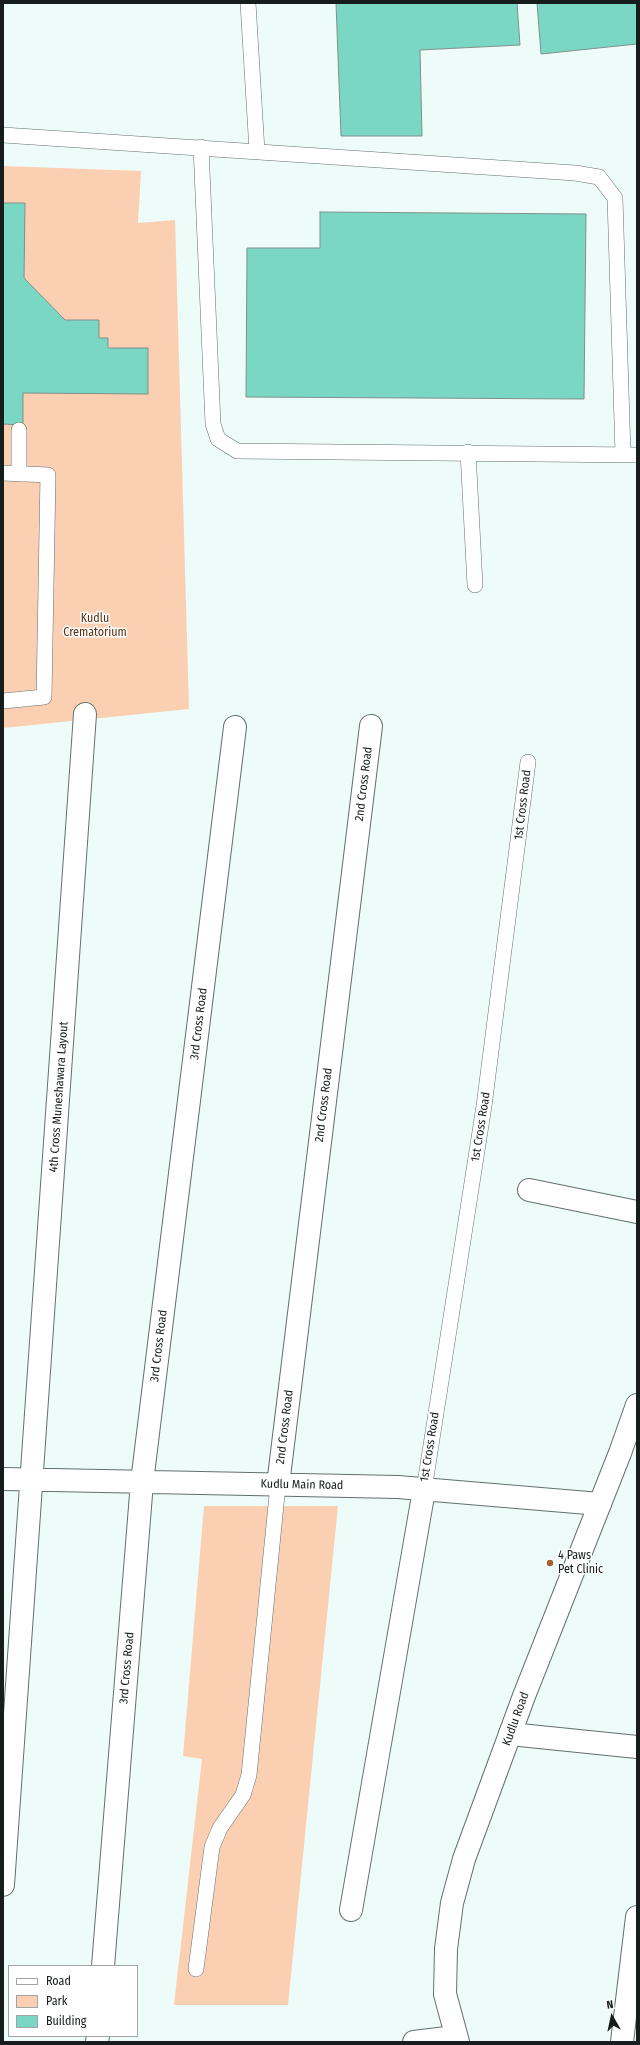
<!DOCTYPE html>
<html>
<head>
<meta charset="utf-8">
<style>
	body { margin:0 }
	#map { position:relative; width:640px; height:2045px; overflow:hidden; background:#edfcf8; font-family:"Fira Sans Condensed",sans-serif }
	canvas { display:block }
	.frame { position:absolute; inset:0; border:4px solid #171d1c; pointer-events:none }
	.legend { position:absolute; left:8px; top:1965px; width:130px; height:72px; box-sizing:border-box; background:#fff; border:1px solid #a2a5a4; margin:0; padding:5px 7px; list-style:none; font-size:12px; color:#171d1c }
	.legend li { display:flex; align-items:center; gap:8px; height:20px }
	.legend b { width:20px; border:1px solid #a2a5a4 }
	.north { position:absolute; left:592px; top:1997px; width:40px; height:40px; -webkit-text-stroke:3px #fff; paint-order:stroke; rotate:351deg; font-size:11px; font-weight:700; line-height:16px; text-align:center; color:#171d1c }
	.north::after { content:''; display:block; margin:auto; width:14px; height:18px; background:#171d1c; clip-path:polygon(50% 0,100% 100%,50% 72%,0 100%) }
</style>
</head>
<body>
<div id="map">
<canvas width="640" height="2045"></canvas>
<div class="frame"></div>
<ul class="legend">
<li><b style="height:5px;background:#fff"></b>Road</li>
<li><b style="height:11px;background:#fbcfb1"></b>Park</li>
<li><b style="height:11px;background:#7ad7c4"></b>Building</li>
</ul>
<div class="north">N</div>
</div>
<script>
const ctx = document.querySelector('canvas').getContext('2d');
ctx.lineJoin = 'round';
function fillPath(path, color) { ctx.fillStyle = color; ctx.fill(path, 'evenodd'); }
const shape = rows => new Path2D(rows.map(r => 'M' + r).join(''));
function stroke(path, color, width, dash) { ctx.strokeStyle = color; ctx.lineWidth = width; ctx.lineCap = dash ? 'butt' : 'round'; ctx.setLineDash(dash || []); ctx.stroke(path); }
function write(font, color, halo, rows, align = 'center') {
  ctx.font = font + ' "Fira Sans Condensed",sans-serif'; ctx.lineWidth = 3; ctx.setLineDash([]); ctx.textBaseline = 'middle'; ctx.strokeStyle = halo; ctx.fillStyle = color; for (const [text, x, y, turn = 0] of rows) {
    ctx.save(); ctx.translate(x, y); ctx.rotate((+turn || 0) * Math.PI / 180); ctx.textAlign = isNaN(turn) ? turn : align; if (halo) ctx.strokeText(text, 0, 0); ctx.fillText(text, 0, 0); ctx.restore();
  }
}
const green = shape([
	[3,166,141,171,138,223,175,220,189,709,3,728],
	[204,1506,338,1506,288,2005,174,2005,202,1759,183,1756]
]);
const building = shape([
	[336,3,517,3,520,45,420,50,422,136,341,136,336,3],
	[537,3,637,3,637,44,541,54,537,3],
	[3,203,25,203,24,278,65,320,99,320,99,338,108,338,108,348,148,348,148,394,23,393,23,425,3,424,3,203],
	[320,212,586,214,584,399,246,397,247,248,320,248,320,212]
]);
const service = shape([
	[248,3,257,151],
	[3,135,575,173,599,177,615,198,623,454],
	[201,147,213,424,218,439,237,451,637,455],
	[468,452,475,585],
	[3,473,48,475,44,697,3,701],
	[19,474,19,430],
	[424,1490,484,1106,528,762],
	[196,1969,212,1847,220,1828,243,1795,249,1775,278,1485]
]);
const minor = shape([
	[529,1190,637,1212],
	[3,1479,398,1487,600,1504],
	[278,1485,371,726],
	[510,1734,637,1747],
	[3,1885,85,714],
	[351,1910,424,1490],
	[103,1966,142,1482,235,727],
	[97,2042,98,2036],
	[414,2042,455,2037],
	[622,2042,637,1917]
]);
const tertiary = shape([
	[458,2042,445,1994,446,1949,452,1903,464,1859,524,1696,620,1453,637,1405]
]);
const markers = [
	[550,1563,4,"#a66331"]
];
const parkNames = [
	["Kudlu",95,619],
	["Crematorium",95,633]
];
const streetNames = [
	["2nd Cross Road",364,784,-83],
	["1st Cross Road",523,805,-83],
	["3rd Cross Road",199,1024,-83],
	["4th Cross Muneshawara Layout",59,1097,-86],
	["2nd Cross Road",324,1105,-83],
	["1st Cross Road",481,1127,-81],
	["3rd Cross Road",159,1346,-83],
	["2nd Cross Road",285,1427,-83],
	["1st Cross Road",430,1447,-81],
	["Kudlu Main Road",302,1485,1],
	["3rd Cross Road",127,1668,-85],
	["Kudlu Road",516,1719,-70]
];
const poiNames = [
	["4 Paws",558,1556],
	["Pet Clinic",558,1570]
];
fillPath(green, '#fbcfb1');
fillPath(building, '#7ad7c4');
stroke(building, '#818f8c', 1);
stroke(service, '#62706c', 16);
stroke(minor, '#62706c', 24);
stroke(tertiary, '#62706c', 24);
stroke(service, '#fff', 15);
stroke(minor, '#fff', 22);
stroke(tertiary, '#fff', 22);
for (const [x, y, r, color] of markers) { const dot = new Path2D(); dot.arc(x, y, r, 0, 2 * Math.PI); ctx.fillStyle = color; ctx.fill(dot); stroke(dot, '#fff', 1.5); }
write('12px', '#593110', '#fff', parkNames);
write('12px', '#171d1c', '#fff', streetNames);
write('12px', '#171d1c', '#fff', poiNames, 'left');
</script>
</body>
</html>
